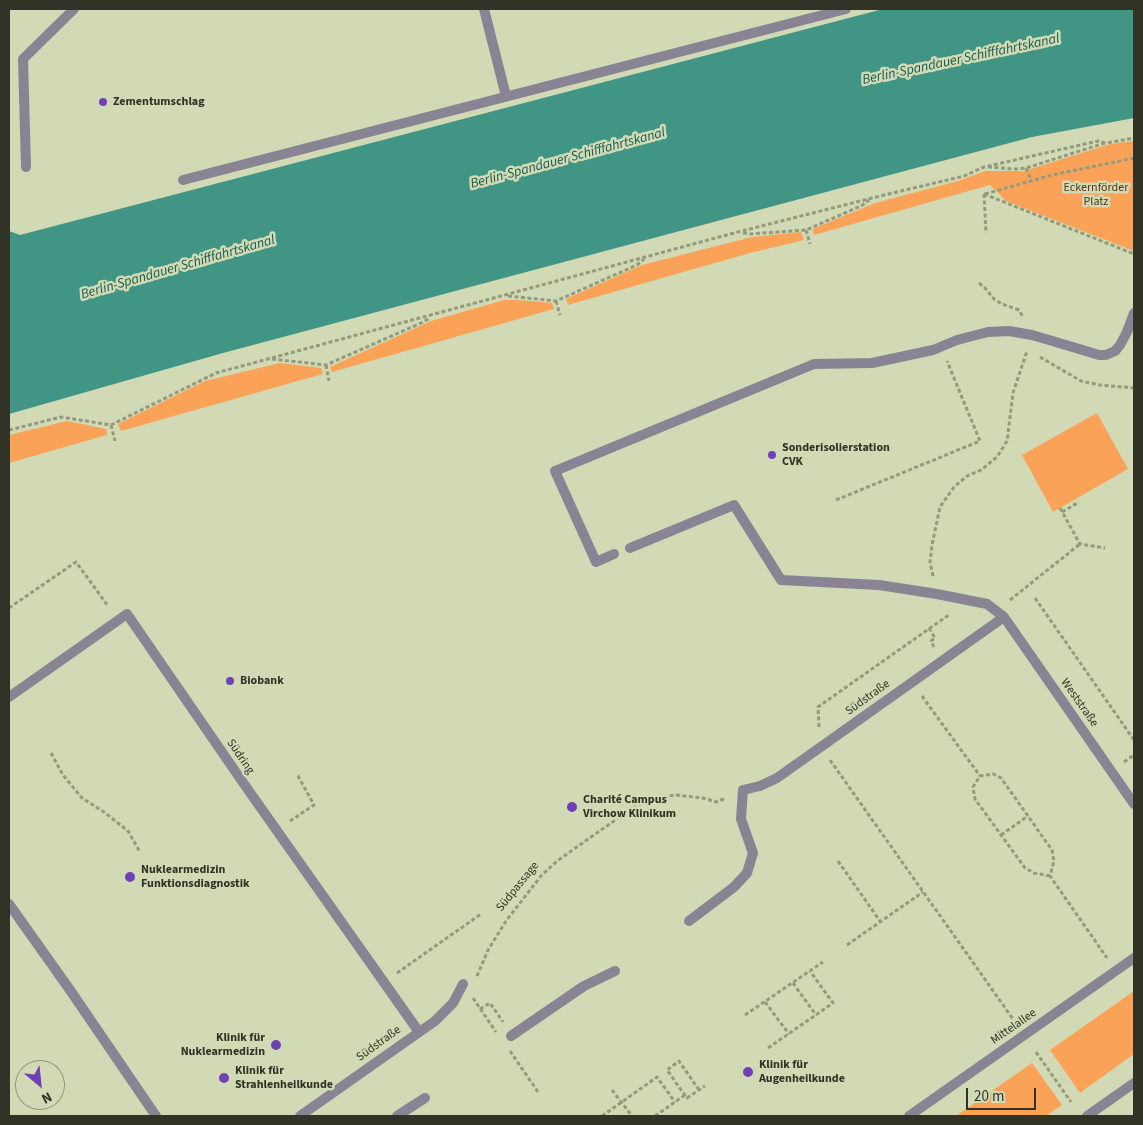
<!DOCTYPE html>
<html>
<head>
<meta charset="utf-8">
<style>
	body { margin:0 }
	#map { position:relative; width:1143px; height:1125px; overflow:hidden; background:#d1dab5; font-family:"Source Sans 3",sans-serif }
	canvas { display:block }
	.frame { position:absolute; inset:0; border:10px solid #303325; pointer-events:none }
	.north { position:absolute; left:15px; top:1060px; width:50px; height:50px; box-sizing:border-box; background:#d1dab5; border:1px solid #91977b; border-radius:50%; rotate:152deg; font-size:14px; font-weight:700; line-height:20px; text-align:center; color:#303325 }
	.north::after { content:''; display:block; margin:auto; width:18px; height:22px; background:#7040b7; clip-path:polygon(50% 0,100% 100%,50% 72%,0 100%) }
	.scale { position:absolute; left:966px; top:1088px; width:70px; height:22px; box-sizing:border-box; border:2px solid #303325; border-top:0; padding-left:6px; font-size:15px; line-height:18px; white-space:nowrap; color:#303325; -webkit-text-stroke:4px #d1dab5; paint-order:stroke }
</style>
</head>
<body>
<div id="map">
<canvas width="1143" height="1125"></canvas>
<div class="frame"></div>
<div class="north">N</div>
<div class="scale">20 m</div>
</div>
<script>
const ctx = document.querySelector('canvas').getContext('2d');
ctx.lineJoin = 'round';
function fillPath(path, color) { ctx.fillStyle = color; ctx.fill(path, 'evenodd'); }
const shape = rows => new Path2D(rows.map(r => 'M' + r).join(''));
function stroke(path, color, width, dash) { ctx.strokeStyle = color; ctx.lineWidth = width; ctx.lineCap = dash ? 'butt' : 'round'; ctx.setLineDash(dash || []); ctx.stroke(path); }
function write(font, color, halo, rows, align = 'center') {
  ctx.font = font + ' "Source Sans 3",sans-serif'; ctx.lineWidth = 5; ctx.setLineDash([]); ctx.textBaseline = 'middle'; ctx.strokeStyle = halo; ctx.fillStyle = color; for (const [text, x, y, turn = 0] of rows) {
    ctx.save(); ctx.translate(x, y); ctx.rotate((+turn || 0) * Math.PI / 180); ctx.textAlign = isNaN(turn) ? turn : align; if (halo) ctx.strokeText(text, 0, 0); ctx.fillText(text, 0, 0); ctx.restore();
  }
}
const green = shape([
	[1134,141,1134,251,1006,201,990,185,814,235,813,229,875,203,958,181,985,171,1021,171,1021,172,1110,144],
	[801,232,804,240,750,253,568,305,566,299,642,265,752,237],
	[504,300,518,300,552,303,554,309,332,372,330,367,431,321],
	[280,363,321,368,323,374,121,431,118,424,205,381],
	[1097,413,1128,469,1053,512,1022,455],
	[67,421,106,429,107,435,9,463,9,435],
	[1134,991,1134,1054,1080,1093,1050,1050],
	[1032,1063,1062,1105,1046,1116,956,1116]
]);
const water = shape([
	[883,9,1134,9,1134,118,1032,137,223,353,9,414,9,231,20,235]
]);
const path = shape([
	[988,167,1016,169,1026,168,1105,143],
	[1026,168,1031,180],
	[984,194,1134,254],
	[984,194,986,233],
	[985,194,1052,175,1134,158],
	[806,230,810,244],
	[743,233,750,234,806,230,861,206,869,200],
	[979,283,985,288,994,299,1002,304,1019,310,1023,317],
	[508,296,556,301,637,265,644,259],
	[556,301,560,315],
	[1040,357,1081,381,1100,385,1134,388],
	[272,359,326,365,421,323,430,318],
	[326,365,329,381],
	[111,425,115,441],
	[9,430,61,417,111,425,216,373,734,233,872,198,964,176,984,167,1098,141,1106,143,1134,138],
	[836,500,980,441,947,361],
	[1060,508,1080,544,1105,548],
	[1062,512,1079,502],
	[933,576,930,562,932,545,940,507,954,487,967,476,981,470,997,457,1007,441,1013,393,1027,351],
	[1035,598,1134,740],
	[1010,600,1080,544],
	[9,608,76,562,108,606],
	[929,628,935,638,931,641,934,647],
	[922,696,980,776],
	[819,727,818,707,950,614],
	[51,753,63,775,82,798,104,812,128,831,140,852],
	[830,760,1013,1019],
	[1124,762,1134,755],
	[290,821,314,805,297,774],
	[1001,835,1028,816],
	[838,861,880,921],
	[1050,876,1034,873,1025,868,975,799,973,787,980,776,993,774,1001,778,1052,850,1054,861,1050,876,1107,958],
	[847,945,923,892],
	[397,973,481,914],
	[477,976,488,950,506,921,541,876,557,861,631,809,653,798,676,795,703,798,716,802,726,798],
	[793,983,816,1015],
	[473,998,496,1032],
	[765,1002,789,1034],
	[480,1009,490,1003,503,1022],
	[745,1015,823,962],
	[768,1048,833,1003,810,971],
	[510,1051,538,1092],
	[1036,1052,1071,1102],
	[612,1090,632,1116],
	[699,1090,679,1061,667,1070,687,1098,705,1086],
	[602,1116,657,1077,675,1102],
	[655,1116,685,1095]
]);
const service = shape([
	[484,9,506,96],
	[26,167,23,59,74,9],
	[183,180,846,9],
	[630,548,734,505,781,580,879,585,937,594,987,604,1004,617,1134,804],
	[614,554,596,562,555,471,814,364,872,363,933,350,957,340,988,332,1009,331,1032,335,1086,351,1099,355,1106,355,1115,351,1120,345,1127,332,1134,313],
	[9,697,127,614,244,784,419,1032],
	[9,904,70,990,156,1116],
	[689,921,734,887,747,873,753,853,741,819,743,790,760,786,777,778,1004,617],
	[511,1036,584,986,615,971],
	[300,1116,435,1021,453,1003,463,984],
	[397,1116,425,1098],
	[909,1116,1134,958],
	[1087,1116,1134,1083]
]);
const markers = [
	[103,102,5,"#7040b7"],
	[772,455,5,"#7040b7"],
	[230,681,5,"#7040b7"],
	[572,807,6,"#7040b7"],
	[130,877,6,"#7040b7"],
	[276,1045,6,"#7040b7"],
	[748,1072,6,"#7040b7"],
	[224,1078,6,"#7040b7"]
];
const poiNames = [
	["Zementumschlag",113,102],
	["Sonderisolierstation",782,448],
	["CVK",782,462],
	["Biobank",240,681],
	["Charité Campus",583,800],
	["Virchow Klinikum",583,814],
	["Nuklearmedizin",141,870],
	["Funktionsdiagnostik",141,884],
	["Klinik für",265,1038,"right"],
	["Nuklearmedizin",265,1052,"right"],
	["Klinik für",759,1065],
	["Augenheilkunde",759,1079],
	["Klinik für",235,1071],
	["Strahlenheilkunde",235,1085]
];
const parkNames = [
	["Eckernförder",1096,188],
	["Platz",1096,202]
];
const streetNames = [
	["Südstraße",868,698,-36],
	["Weststraße",1079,703,55],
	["Südring",240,757,56],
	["Südpassage",518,887,-51],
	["Mittelallee",1014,1027,-35],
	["Südstraße",379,1044,-36]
];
const waterNames = [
	["Berlin-Spandauer Schifffahrtskanal",961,60,-12],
	["Berlin-Spandauer Schifffahrtskanal",568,159,-15],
	["Berlin-Spandauer Schifffahrtskanal",178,268,-16]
];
fillPath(green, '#fba259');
fillPath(water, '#419584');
stroke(path, '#949a7e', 3, [4, 2.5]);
stroke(service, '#888493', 10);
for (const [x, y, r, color] of markers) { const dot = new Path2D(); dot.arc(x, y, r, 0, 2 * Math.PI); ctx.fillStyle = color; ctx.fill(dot); stroke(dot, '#d1dab5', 2); }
write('bold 12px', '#303325', '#d1dab5', poiNames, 'left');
write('12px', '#5a3516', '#d1dab5', parkNames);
write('12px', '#303325', '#d1dab5', streetNames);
write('italic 14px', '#175b4f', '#d1dab5', waterNames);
</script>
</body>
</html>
